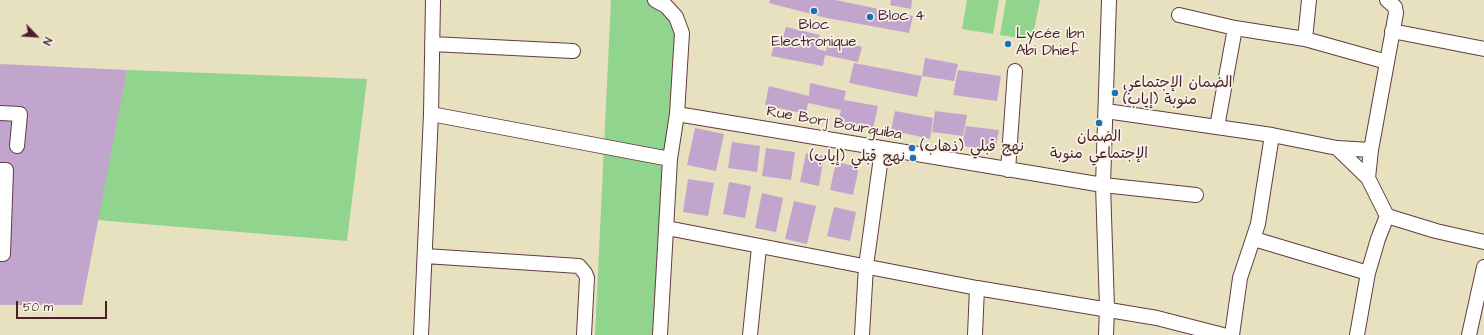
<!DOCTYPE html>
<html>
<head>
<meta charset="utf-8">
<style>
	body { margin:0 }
	#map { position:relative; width:1484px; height:335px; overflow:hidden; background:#e8e1bf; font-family:"Architects Daughter",sans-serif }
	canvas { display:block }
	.north { position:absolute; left:16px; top:16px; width:40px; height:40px; -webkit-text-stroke:3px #f7f3e8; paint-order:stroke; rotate:115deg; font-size:11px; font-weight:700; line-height:16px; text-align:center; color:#4a1f2b }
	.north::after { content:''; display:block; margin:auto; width:14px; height:18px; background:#4a1f2b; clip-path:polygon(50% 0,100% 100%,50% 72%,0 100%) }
	.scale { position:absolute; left:16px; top:301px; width:91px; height:18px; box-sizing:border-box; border:2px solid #4a1f2b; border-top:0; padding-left:5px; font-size:12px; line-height:14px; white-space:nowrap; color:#4a1f2b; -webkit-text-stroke:3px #f7f3e8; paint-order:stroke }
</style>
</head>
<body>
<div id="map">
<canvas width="1484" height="335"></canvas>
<div class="north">N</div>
<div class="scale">50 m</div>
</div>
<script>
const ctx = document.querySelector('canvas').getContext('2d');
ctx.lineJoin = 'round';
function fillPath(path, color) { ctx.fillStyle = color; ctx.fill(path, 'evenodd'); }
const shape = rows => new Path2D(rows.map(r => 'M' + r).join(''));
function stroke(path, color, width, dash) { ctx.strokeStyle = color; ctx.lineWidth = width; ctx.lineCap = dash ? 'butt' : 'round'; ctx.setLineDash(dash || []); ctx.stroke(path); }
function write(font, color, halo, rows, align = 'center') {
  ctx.font = font + ' "Architects Daughter","Playpen Sans Arabic",sans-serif'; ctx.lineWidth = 3.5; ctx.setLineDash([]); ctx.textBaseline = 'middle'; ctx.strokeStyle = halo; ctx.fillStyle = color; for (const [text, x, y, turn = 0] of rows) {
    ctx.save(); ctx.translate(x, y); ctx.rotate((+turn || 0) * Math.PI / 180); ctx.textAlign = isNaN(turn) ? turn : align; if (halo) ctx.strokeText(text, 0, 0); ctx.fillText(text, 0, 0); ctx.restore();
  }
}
const green = shape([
	[611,0,646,0,669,17,675,30,659,335,595,335],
	[967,0,999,0,993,34,962,29],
	[1006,0,1040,0,1032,40,1000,35],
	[127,70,367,79,347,241,97,220]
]);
const building = shape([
	[770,0,835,0,913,16,909,33,827,18,769,3],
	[891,0,912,0,911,9,890,5],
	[786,27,820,35,817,49,826,51,829,39,862,47,858,62,825,55,823,66,771,56,775,42,783,38],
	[925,58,958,64,954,81,922,76,917,97,849,83,854,63,922,76],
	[0,64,127,70,82,305,0,305],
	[958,70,1001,76,997,101,953,95],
	[810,83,846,91,844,100,878,106,873,129,838,123,841,110,808,103,806,114,765,105,769,86,809,96],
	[895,111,933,118,930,139,891,130],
	[935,111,967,115,963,136,932,132],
	[966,126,999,130,995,150,962,146],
	[695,128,724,134,716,171,687,165],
	[732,142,760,146,757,172,728,168],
	[766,148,795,152,791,180,762,176],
	[806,153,824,156,819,186,800,182],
	[836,162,859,167,853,195,830,190],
	[688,179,714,183,708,216,683,212],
	[729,182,751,186,745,218,723,214],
	[762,193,783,198,776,232,755,228],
	[794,201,816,206,807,244,785,239],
	[834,207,856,212,850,241,827,236]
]);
const minor = shape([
	[655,0,666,6,676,17,682,33,677,114,670,159,660,335],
	[1179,15,1235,28,1305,39,1309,0],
	[1392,31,1484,49],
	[1305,39,1387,62],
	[432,44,573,51],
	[1106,111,1272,135,1337,148,1371,150],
	[0,113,20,114,17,146],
	[431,114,670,159],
	[677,114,1103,185,1196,195],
	[1217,127,1235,28],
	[1337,148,1368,178],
	[0,170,6,170,3,254,0,254],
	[1008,170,1015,71],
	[1387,216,1436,231,1484,242],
	[667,228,977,288,1157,318,1223,335],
	[1254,239,1368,273],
	[425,256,579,266,585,273,587,278,584,335],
	[421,335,431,114,433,0],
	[750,335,759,247],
	[862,335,866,266,882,150],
	[975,335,977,288],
	[1106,335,1107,308,1103,185,1109,0],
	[1232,335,1240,278,1258,224,1272,135],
	[1357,335,1368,273,1378,239,1387,216,1368,178,1371,150,1396,13,1395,7,1387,0],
	[1469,335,1484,267]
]);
const markers = [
	[814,11,4,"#1f6fb2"],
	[870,17,4,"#1f6fb2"],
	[1008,44,4,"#1f6fb2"],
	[1115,93,4,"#1f6fb2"],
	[1099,123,4,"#1f6fb2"],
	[912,148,4,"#1f6fb2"],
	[913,158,4,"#1f6fb2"]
];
const poiNames = [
	["Bloc 4",878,17],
	["Bloc",814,26,"center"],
	["Electronique",814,43,"center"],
	["Lycée Ibn",1016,35],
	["Abi Dhief",1016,52],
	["الضمان الإجتماعي",1123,84],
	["منوبة (إياب)",1123,101],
	["الضمان",1099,138,"center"],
	["الإجتماعي منوبة",1099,155,"center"],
	["نهج قبلي (ذهاب)",920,148],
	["نهج قبلي (إياب)",905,158,"right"]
];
const streetNames = [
	["Rue Borj Bourguiba",834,124,10]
];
fillPath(green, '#90d48d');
fillPath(building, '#c1a5cc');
stroke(minor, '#623c41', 16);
stroke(minor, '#fff', 14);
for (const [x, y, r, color] of markers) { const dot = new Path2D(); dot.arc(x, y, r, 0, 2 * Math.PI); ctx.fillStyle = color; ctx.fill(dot); stroke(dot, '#f7f3e8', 1.5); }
write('15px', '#4a1f2b', '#f7f3e8', poiNames, 'left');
write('15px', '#4a1f2b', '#f7f3e8', streetNames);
</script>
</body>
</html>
